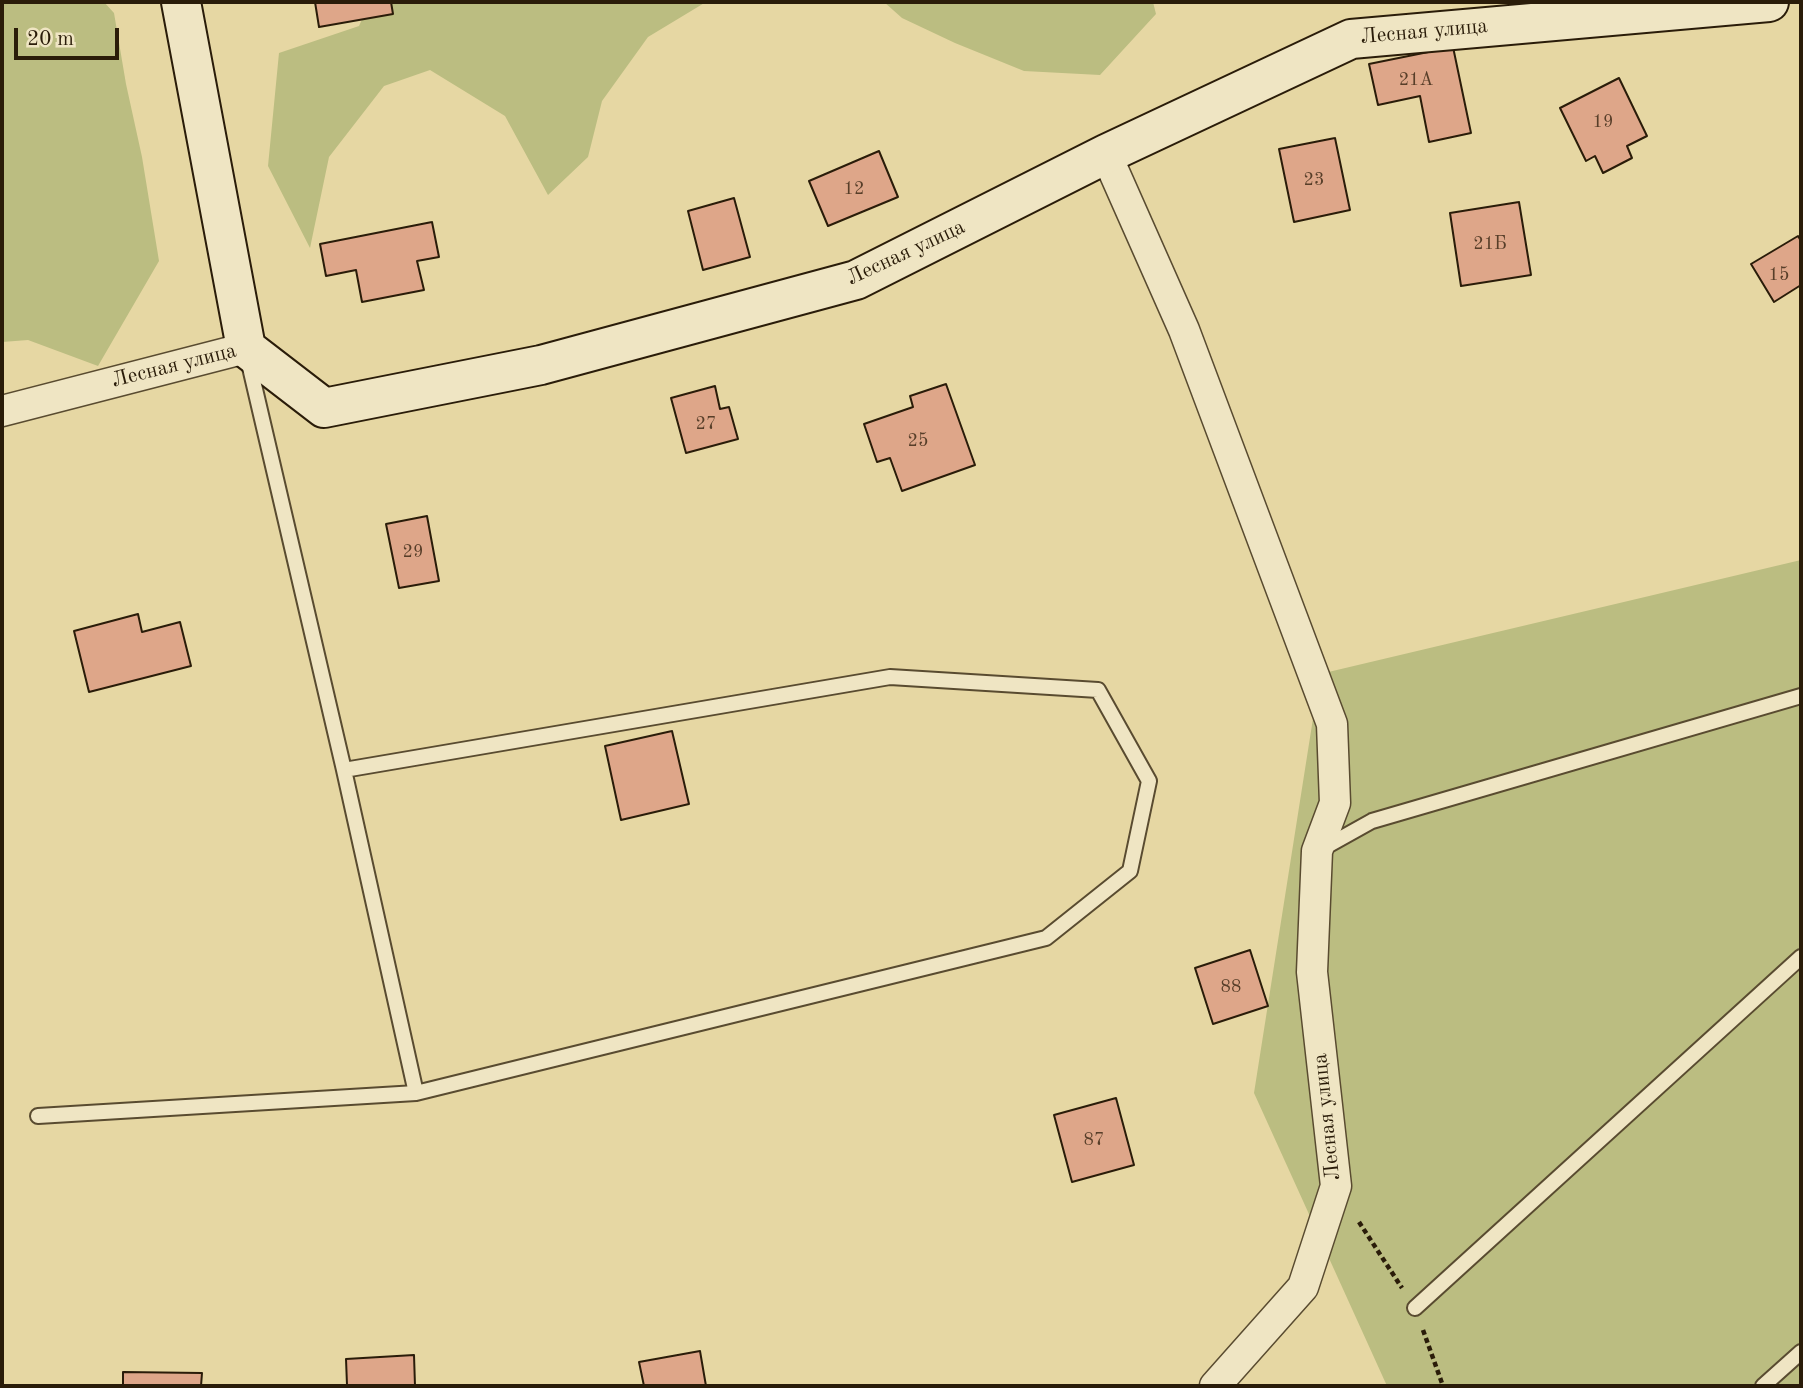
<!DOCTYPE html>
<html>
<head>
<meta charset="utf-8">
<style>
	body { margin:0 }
	#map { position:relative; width:1803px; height:1388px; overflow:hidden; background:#e6d7a3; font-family:"Old Standard TT",serif }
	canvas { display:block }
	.frame { position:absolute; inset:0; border:4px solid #2a1c09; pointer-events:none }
	.scale { position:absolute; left:14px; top:28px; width:105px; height:32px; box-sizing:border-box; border:4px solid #2a1c09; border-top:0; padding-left:9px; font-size:21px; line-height:24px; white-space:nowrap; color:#2a1c09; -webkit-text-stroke:5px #efe5c3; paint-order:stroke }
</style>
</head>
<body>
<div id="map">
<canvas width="1803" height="1388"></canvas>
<div class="frame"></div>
<div class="scale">20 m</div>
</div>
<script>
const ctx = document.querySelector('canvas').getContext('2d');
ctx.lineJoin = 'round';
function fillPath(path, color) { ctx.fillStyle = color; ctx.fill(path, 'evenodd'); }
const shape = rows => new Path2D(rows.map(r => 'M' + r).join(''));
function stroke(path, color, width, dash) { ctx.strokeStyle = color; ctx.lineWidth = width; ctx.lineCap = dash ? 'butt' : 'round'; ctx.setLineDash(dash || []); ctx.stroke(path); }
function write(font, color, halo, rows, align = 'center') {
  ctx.font = font + ' "Old Standard TT",serif'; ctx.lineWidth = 5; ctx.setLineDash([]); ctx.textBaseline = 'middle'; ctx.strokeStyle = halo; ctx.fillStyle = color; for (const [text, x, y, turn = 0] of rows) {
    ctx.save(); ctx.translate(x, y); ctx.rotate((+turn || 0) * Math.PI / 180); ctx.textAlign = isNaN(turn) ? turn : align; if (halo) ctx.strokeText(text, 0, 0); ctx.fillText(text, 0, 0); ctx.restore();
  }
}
const green = shape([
	[2,2,104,2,114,13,126,84,142,157,159,261,98,366,28,340,2,342],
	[370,2,706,2,648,37,602,101,588,157,548,195,505,116,430,70,384,86,329,157,310,248,268,166,279,53,359,26],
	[884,2,1153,2,1156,14,1100,75,1024,71,955,43,902,18],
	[1801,560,1801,1386,1387,1386,1254,1093,1320,674]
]);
const building = shape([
	[315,2,391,2,393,14,319,27,315,2],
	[1453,47,1471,133,1429,142,1420,96,1378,105,1369,64,1453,47],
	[1619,78,1647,136,1627,146,1632,158,1603,173,1595,156,1586,161,1560,108,1619,78],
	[1335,138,1350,210,1294,222,1279,149,1335,138],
	[879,151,898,197,828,226,809,181,879,151],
	[734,198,750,257,703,270,688,211,734,198],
	[1519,202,1531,275,1461,286,1450,213,1519,202],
	[432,222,439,257,417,261,424,290,362,302,356,270,326,276,320,244,432,222],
	[1798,236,1801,241,1801,285,1774,302,1751,264,1798,236],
	[946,384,975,465,902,491,890,458,877,462,864,424,913,407,910,396,946,384],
	[715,386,720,409,729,407,738,439,686,453,671,398,715,386],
	[427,516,439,581,399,588,386,524,427,516],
	[138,614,142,632,180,622,191,666,89,692,74,631,138,614],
	[672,731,689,804,621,820,605,746,672,731],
	[1250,950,1268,1006,1213,1024,1195,968,1250,950],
	[1116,1098,1134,1165,1072,1182,1054,1115,1116,1098],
	[700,1351,706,1386,644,1386,639,1362,700,1351],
	[414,1355,415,1386,332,1386,347,1385,346,1359,414,1355],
	[123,1372,202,1373,201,1386,123,1386,123,1372]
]);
const path = shape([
	[1359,1222,1402,1288],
	[1423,1330,1443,1386]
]);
const lane = shape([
	[344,770,416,1093],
	[1320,850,1372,821,1801,696],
	[38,1116,416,1093,1046,938,1130,871,1149,781,1098,690,890,677,344,770,248,359],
	[1415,1308,1801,957],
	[1763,1386,1801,1352]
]);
const street = shape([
	[1106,154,1184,330,1332,724,1335,803,1317,851,1312,972,1336,1186,1303,1287,1215,1386],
	[2,411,246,348]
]);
const secondary = shape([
	[181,2,246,348,324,408,541,365,856,280,1106,154,1351,39,1769,2]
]);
const numberNames = [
	["21А",1416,80],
	["19",1603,122],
	["23",1314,180],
	["12",854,189],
	["21Б",1490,244],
	["15",1779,275],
	["27",706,424],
	["25",918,441],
	["29",413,552],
	["88",1231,987],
	["87",1094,1140]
];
const streetNames = [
	["Лесная улица",1424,32,-5],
	["Лесная улица",906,253,-25],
	["Лесная улица",174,366,-14],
	["Лесная улица",1327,1117,-96]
];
fillPath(green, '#bbbd81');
fillPath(building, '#dea689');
stroke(building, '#2a1c09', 2);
stroke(lane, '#594b30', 18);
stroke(street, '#594b30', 33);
stroke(secondary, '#2a1c09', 42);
stroke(path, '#2a1c09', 4.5, [5, 3.5]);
stroke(lane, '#efe5c3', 14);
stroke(street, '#efe5c3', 30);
stroke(secondary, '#efe5c3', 38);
write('18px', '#573e29', null, numberNames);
write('21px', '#2a1c09', '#efe5c3', streetNames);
</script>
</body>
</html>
